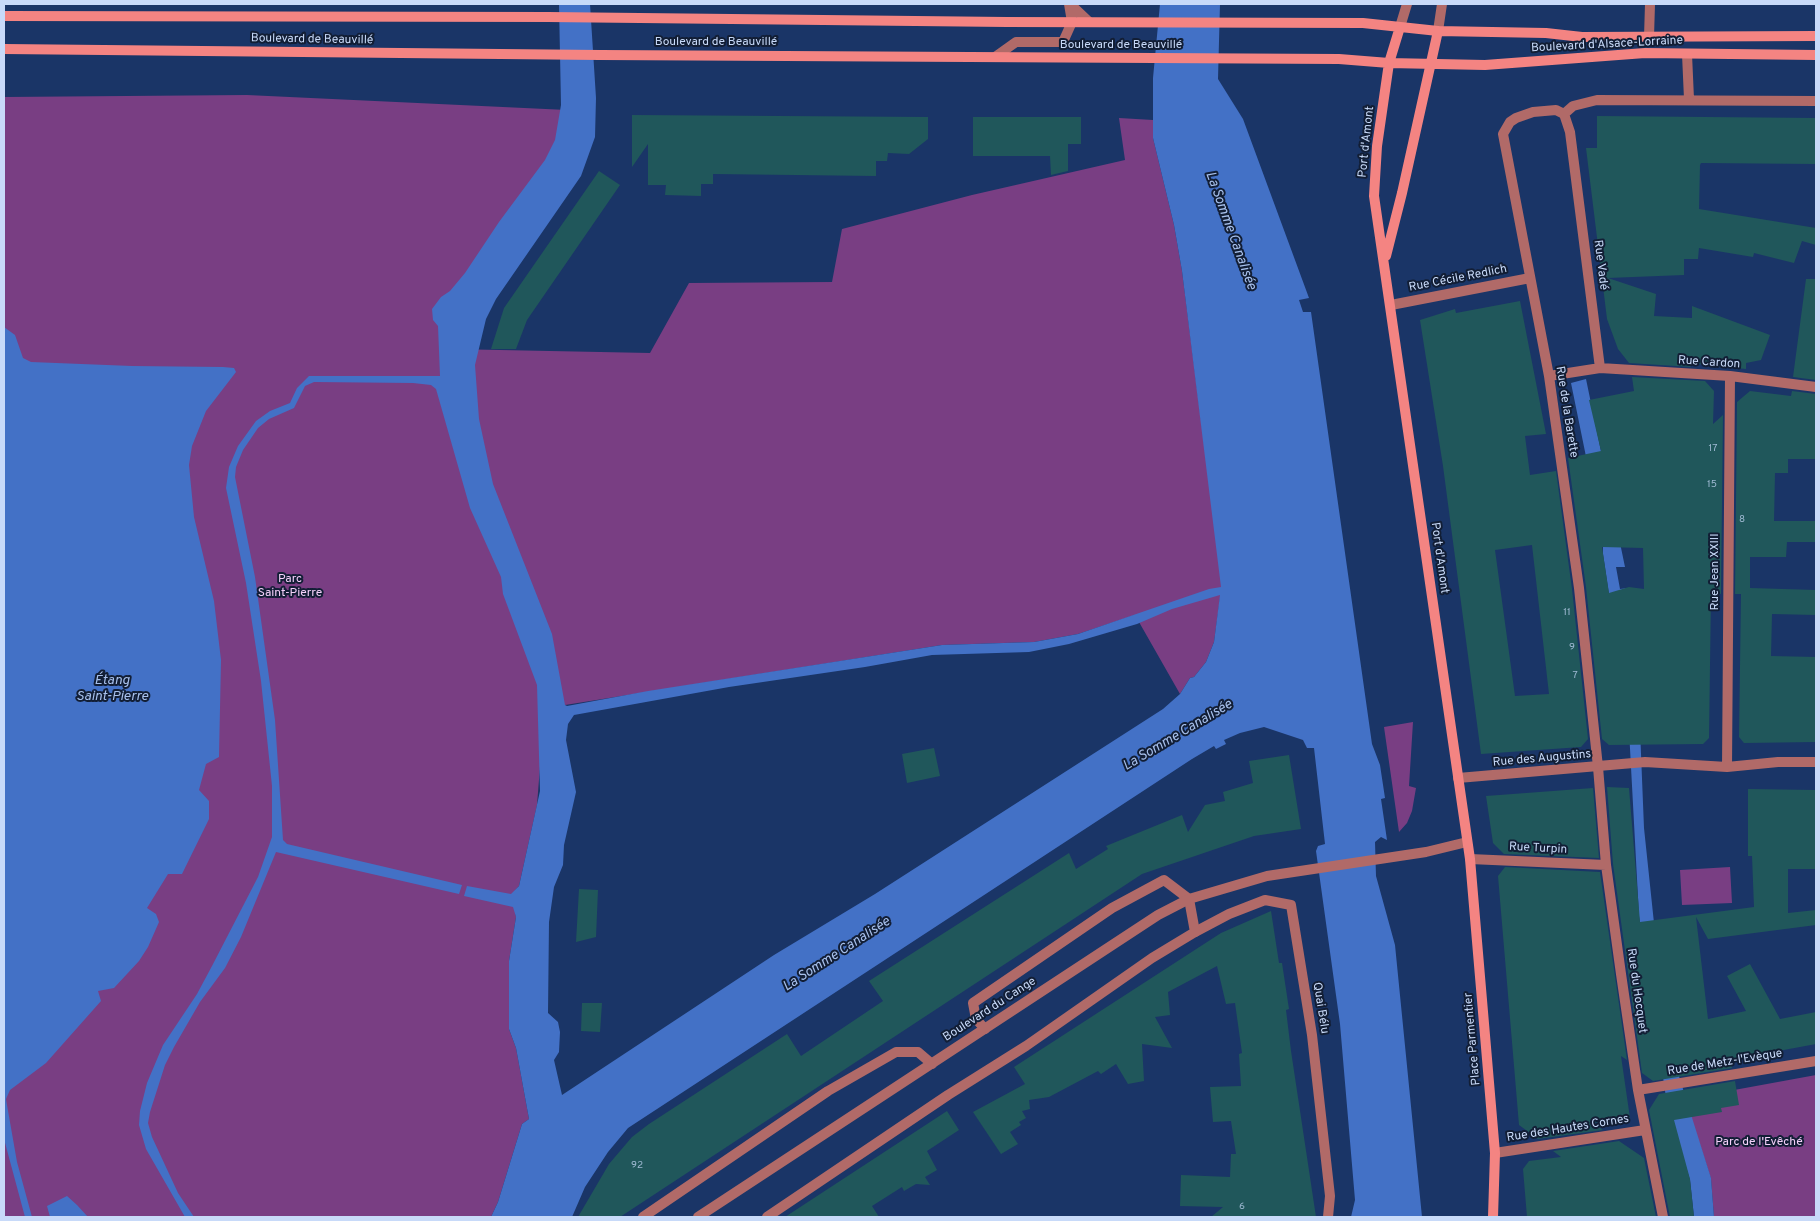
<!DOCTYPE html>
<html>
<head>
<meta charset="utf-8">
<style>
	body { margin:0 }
	#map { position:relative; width:1820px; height:1221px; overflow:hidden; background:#1a3567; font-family:Overpass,sans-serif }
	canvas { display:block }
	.frame { position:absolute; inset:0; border:5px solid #c8daf9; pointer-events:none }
</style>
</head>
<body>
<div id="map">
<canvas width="1820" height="1221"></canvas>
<div class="frame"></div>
</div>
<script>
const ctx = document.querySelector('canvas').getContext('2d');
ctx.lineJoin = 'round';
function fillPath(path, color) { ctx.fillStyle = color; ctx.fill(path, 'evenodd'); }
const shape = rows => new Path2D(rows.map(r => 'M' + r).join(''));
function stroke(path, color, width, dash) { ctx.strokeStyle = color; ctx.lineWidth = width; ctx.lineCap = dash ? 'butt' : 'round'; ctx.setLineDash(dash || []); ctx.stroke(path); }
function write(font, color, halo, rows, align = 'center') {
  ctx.font = font + ' Overpass,sans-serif'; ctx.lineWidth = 4; ctx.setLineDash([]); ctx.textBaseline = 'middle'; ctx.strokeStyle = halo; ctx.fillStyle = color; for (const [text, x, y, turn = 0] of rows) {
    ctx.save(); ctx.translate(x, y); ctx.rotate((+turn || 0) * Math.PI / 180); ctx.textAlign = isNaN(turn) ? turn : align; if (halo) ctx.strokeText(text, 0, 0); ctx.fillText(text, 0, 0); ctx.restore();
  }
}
const green = shape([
	[247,95,567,110,561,153,450,349,650,353,689,283,832,282,842,229,972,195,1125,160,1119,118,1153,120,1153,138,1174,225,1182,271,1222,584,1214,642,1206,662,1194,677,1190,678,1180,694,1135,615,1078,634,1034,642,942,645,565,705,540,767,537,805,519,886,512,894,516,917,509,961,509,1029,516,1048,529,1119,522,1124,498,1202,491,1217,4,1217,4,97],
	[1413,722,1409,786,1416,788,1412,811,1407,823,1399,832,1384,727],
	[1730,867,1732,903,1682,905,1680,870],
	[1816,1075,1816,1217,1714,1217,1711,1179,1685,1099]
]);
const water = shape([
	[559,4,590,4,596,98,595,137,581,176,496,299,486,319,475,365,479,419,493,484,552,634,565,705,567,706,648,691,942,645,1034,642,1078,634,1209,589,1221,587,1182,271,1174,225,1153,138,1153,78,1160,4,1220,4,1218,79,1243,119,1309,298,1299,300,1303,312,1311,312,1372,744,1380,765,1385,798,1381,799,1387,840,1381,837,1375,842,1376,876,1395,945,1422,1217,1351,1217,1355,1200,1340,1024,1316,851,1318,846,1325,844,1314,748,1307,748,1303,740,1264,727,1240,733,1224,740,1226,744,1216,749,1214,746,1192,759,628,1128,608,1152,585,1187,572,1217,491,1217,498,1202,522,1124,529,1119,516,1048,509,1029,509,961,516,917,513,907,464,896,467,886,511,894,519,886,540,791,537,685,503,594,501,577,470,508,436,389,431,385,413,383,314,382,305,386,294,408,269,419,258,428,243,450,236,467,235,477,255,577,275,720,283,840,287,844,462,885,459,894,276,852,241,937,225,968,200,1002,174,1047,165,1065,150,1112,148,1123,152,1137,178,1193,194,1217,185,1217,146,1149,139,1125,140,1111,147,1083,163,1045,197,994,212,966,258,877,272,837,272,786,261,681,246,583,226,488,229,467,238,446,256,421,270,411,290,403,297,388,309,376,440,376,438,326,433,320,432,309,441,297,450,291,465,273,499,222,545,160,555,140,561,105],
	[1220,595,1214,642,1206,662,1194,677,1190,678,1180,694,1163,709,875,894,774,955,562,1095,554,1060,559,1052,560,1032,558,1022,548,1013,549,922,554,887,563,865,564,845,576,792,566,740,568,724,574,715,729,687,865,667,932,655,1029,652,1069,644,1137,624,1172,609],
	[4,327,15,335,23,358,31,362,132,366,223,367,234,368,236,372,206,411,192,446,189,465,194,517,214,601,221,660,219,757,206,764,199,790,209,801,209,819,182,874,168,874,147,908,156,914,159,922,148,947,139,961,114,988,98,991,101,1001,46,1063,10,1090,6,1099,7,1105,17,1162,32,1217,25,1217,4,1139],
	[1586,379,1625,567,1616,567,1620,589,1628,588,1640,729,1644,828,1656,942,1677,1070,1711,1178,1714,1217,1694,1217,1690,1180,1667,1104,1639,916,1629,730,1603,554,1603,540,1571,383],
	[67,1196,77,1205,88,1217,50,1217,47,1206]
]);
const building = shape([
	[632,115,928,117,928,139,909,154,888,153,887,161,876,161,876,176,713,174,713,184,701,184,701,196,665,195,666,185,648,185,648,144,632,167],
	[1597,116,1816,118,1816,164,1701,163,1700,165,1699,209,1816,228,1816,245,1802,241,1794,263,1754,253,1753,257,1699,248,1698,259,1684,259,1684,275,1608,278,1656,294,1654,316,1692,318,1692,306,1770,335,1761,360,1746,363,1746,369,1688,363,1691,367,1629,363,1618,349,1607,319,1586,148,1597,148],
	[973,117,1081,117,1081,144,1068,144,1068,171,1051,175,1050,156,973,156],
	[599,171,620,185,527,320,516,349,491,349,504,308],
	[1806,279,1816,279,1816,380,1793,377],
	[1520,301,1546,434,1525,436,1530,475,1556,471,1572,589,1588,739,1581,747,1481,754,1443,466,1420,320,1455,309,1456,313],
	[1532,545,1549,694,1515,696,1495,550],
	[1632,377,1705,381,1714,391,1713,424,1723,415,1721,594,1711,593,1709,738,1703,744,1609,745,1602,739,1586,587,1568,458,1601,451,1589,400,1634,391],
	[1602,547,1643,548,1644,589,1629,587,1609,593],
	[1750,391,1791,396,1792,391,1816,394,1816,459,1788,459,1788,473,1775,473,1774,521,1816,521,1816,542,1787,542,1786,557,1750,557,1750,588,1816,590,1816,615,1772,614,1771,656,1816,657,1816,742,1744,743,1739,737,1741,594,1735,594,1737,402],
	[934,748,940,776,907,783,902,754],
	[1289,755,1301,829,1254,836,1142,874,620,1217,578,1217,609,1164,632,1137,649,1124,787,1034,801,1056,883,1001,869,981,1069,853,1076,869,1108,849,1106,846,1182,815,1188,832,1205,805,1225,801,1223,792,1253,783,1249,761],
	[1607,787,1629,788,1640,922,1754,907,1752,856,1748,856,1748,789,1816,790,1816,869,1788,869,1788,913,1816,910,1816,925,1708,939,1696,917,1708,1019,1746,1011,1727,976,1750,964,1780,1019,1816,1012,1816,1044,1730,1060,1732,1068,1653,1081,1642,1073,1613,864],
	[1593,788,1599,858,1504,854,1493,843,1486,796],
	[1505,867,1600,872,1627,1060,1621,1056,1630,1118,1593,1123,1603,1130,1538,1139,1519,1125,1498,876],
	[579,889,598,890,596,937,576,942],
	[1271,911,1279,963,1282,963,1289,1009,1286,1010,1291,1051,1316,1217,1211,1217,1223,1207,1180,1206,1181,1175,1230,1177,1231,1154,1236,1154,1231,1121,1213,1122,1210,1087,1241,1086,1239,1054,1242,1053,1235,1003,1226,1004,1217,966,1168,992,1170,1015,1155,1017,1172,1048,1142,1044,1144,1081,1128,1084,1116,1064,1101,1074,1098,1071,1049,1097,1029,1100,1030,1109,1022,1111,1026,1118,1019,1122,1021,1125,1010,1132,1018,1144,1001,1154,973,1112,1025,1084,1014,1067,1221,933],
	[582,1003,602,1003,600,1032,581,1031],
	[1735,1081,1739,1105,1721,1108,1722,1112,1674,1120,1690,1179,1694,1217,1670,1217,1649,1110,1659,1094],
	[947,1111,959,1130,927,1151,937,1170,925,1177,930,1185,916,1184,904,1191,902,1187,872,1206,879,1217,785,1217],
	[1619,1141,1644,1158,1656,1217,1527,1217,1523,1169,1529,1161,1561,1157,1553,1151]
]);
const pedestrian = shape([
	[1598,767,1606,865,1621,974,1638,1090,1663,1217],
	[1470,859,1606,865],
	[1195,932,1229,914,1265,900,1291,905,1312,1035,1330,1196,1328,1217],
	[1638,1090,1816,1061],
	[1495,1153,1645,1130]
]);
const minor = shape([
	[1070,4,1089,22],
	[1649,37,1650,4],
	[1687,54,1689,99],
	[995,57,1016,42,1063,42,1072,22,1069,4],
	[1564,114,1556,110,1533,112,1516,118,1510,122,1503,134,1549,376,1579,588,1598,767],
	[1564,114,1573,106,1597,100,1816,101],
	[1391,305,1530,278],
	[1600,368,1730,376,1816,387],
	[1549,376,1600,368,1570,132,1564,114],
	[1727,767,1730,376],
	[1458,778,1645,762,1727,767,1778,762,1816,762],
	[643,1217,828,1091,896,1052,918,1052,932,1064],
	[767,1217,948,1095,1026,1046,1152,958,1195,932,1189,899,1164,880,1112,908,973,1003,976,1019,985,1029]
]);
const tertiary = shape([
	[1400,27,1407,4],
	[1438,31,1442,4],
	[698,1217,1158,915,1189,899,1267,876,1426,852,1467,842]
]);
const secondary = shape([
	[4,16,548,17,1007,22,1363,23,1438,31,1546,33,1582,37,1816,36],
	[1400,27,1389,63,1377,146,1374,196,1470,859,1495,1153,1493,1217],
	[4,49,600,55,1339,59,1389,63,1485,65,1645,53,1816,55],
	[1386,256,1402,193,1438,31]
]);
const numberNames = [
	["17",1713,449],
	["15",1712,485],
	["8",1742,520],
	["11",1567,613],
	["9",1572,648],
	["7",1575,676],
	["92",637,1166],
	["6",1242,1207]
];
const streetNames = [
	["Boulevard de Beauvillé",312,40,1],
	["Boulevard de Beauvillé",716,43],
	["Boulevard d'Alsace-Lorraine",1607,45,-3],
	["Boulevard de Beauvillé",1121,46],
	["Port d'Amont",1367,142,-84],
	["Rue Vadé",1600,265,83],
	["Rue Cécile Redlich",1458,279,-11],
	["Rue Cardon",1709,363,4],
	["Rue de la Barette",1566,412,81],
	["Port d'Amont",1439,558,82],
	["Rue Jean XXIII",1716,572,-90],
	["Rue des Augustins",1542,759,-5],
	["Rue Turpin",1538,849,3],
	["Rue du Hocquet",1636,991,82],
	["Quai Bélu",1320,1008,81],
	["Boulevard du Cange",990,1010,-33],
	["Place Parmentier",1473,1039,-95],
	["Rue de Metz-l'Evèque",1725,1063,-9],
	["Rue des Hautes Cornes",1568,1129,-9]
];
const parkNames = [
	["Parc",290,580],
	["Saint-Pierre",290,594],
	["Parc de l'Evêché",1759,1143]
];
const waterNames = [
	["La Somme Canalisée",1230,231,70],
	["Étang",112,681],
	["Saint-Pierre",112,697],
	["La Somme Canalisée",1178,736,-31],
	["La Somme Canalisée",837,955,-33]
];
fillPath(green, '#793e83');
fillPath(water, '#4371c6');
fillPath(building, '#20575b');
stroke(pedestrian, '#b16a68', 10);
stroke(minor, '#b16a68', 10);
stroke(tertiary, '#b16a68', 10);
stroke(secondary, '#f48482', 10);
write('10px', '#9eb9d2', null, numberNames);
write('12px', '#c8daf9', '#121e35', streetNames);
write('12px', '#f5d0fa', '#121e35', parkNames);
write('italic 14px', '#a7c0ec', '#121e35', waterNames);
</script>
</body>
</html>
